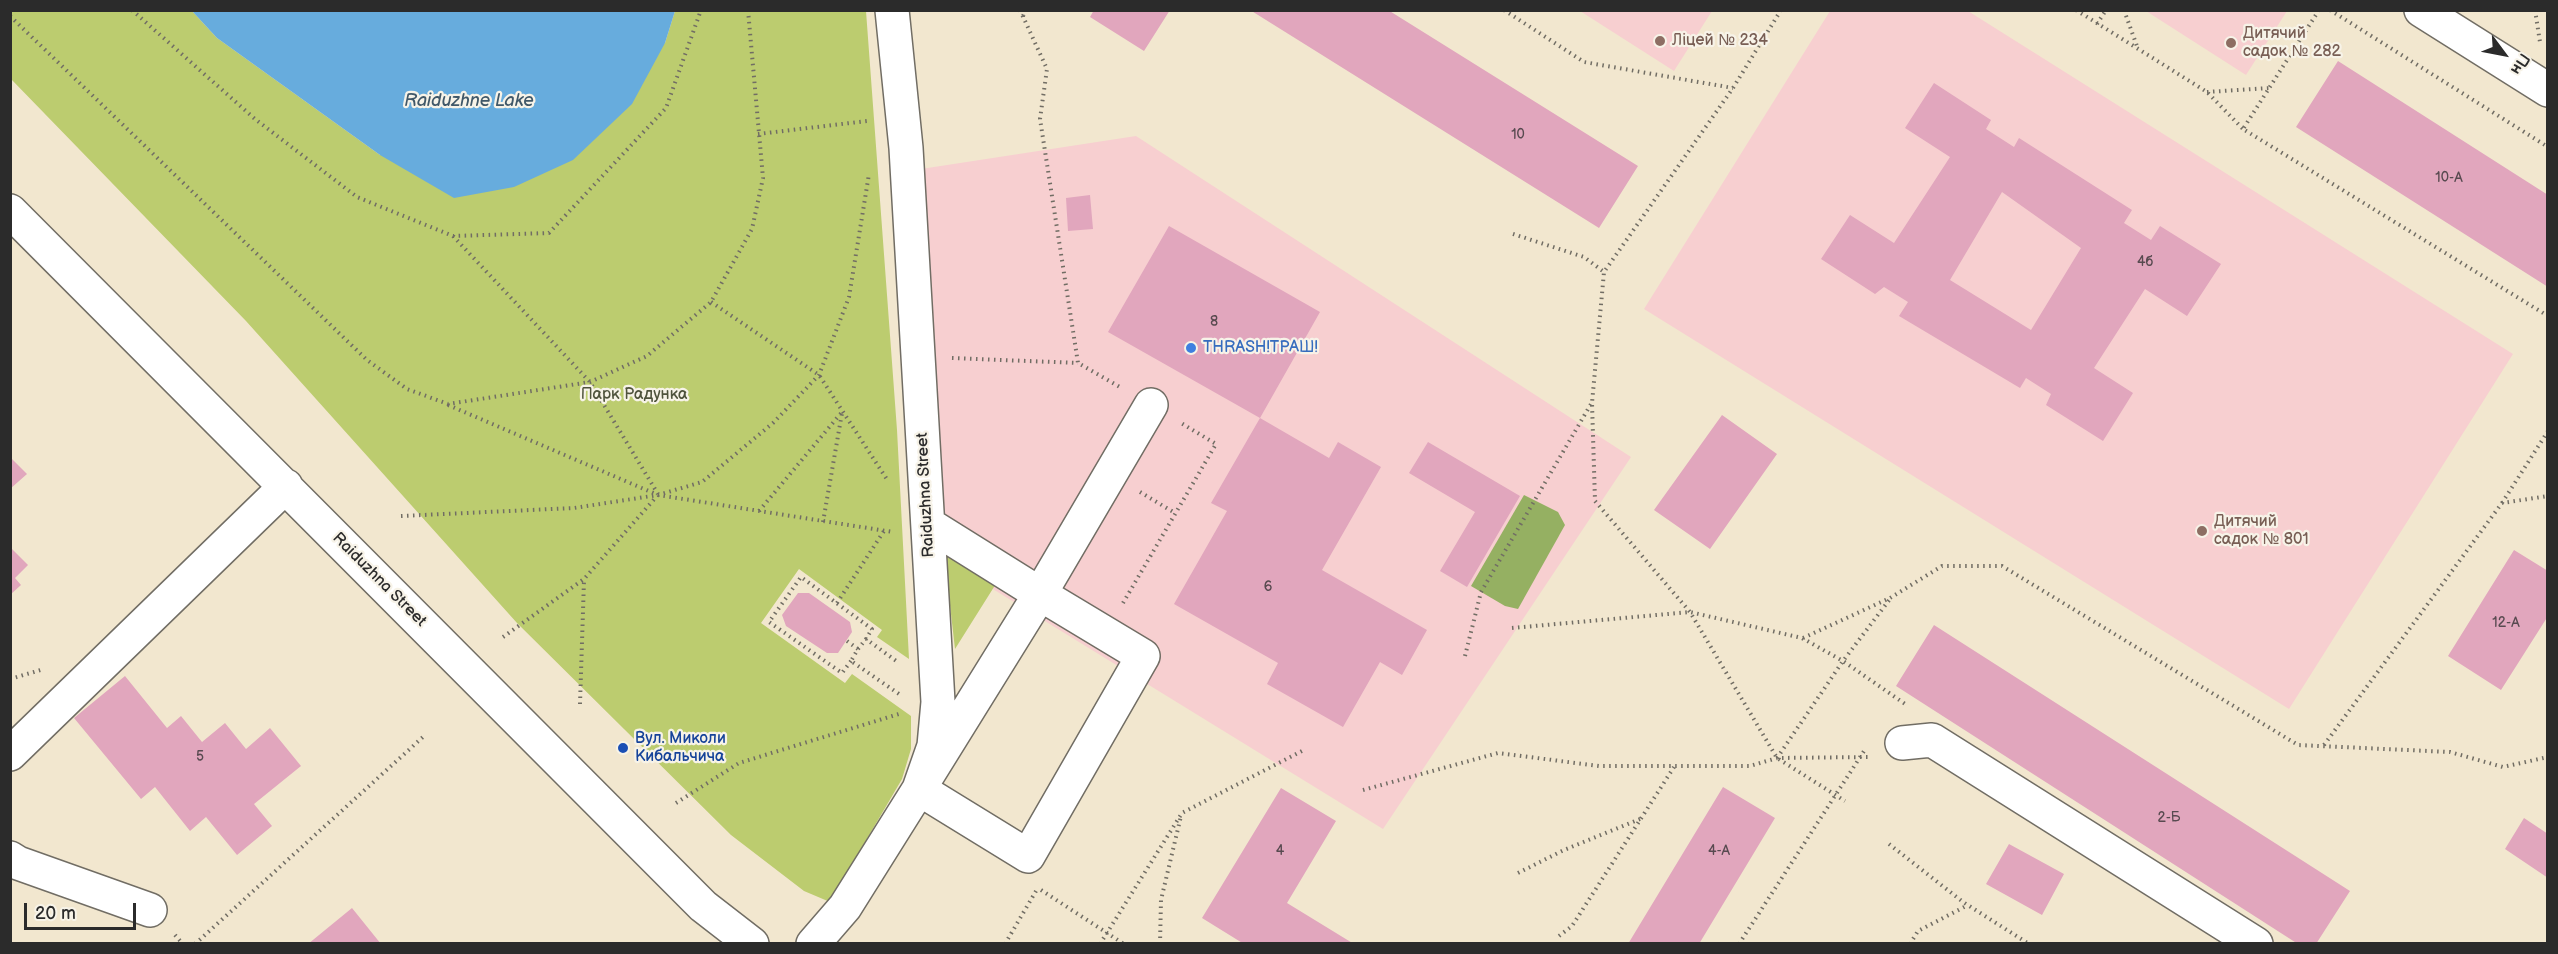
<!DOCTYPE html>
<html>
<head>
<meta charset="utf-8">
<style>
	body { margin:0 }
	#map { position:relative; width:2558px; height:954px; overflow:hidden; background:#f2e7cf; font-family:"Balsamiq Sans",sans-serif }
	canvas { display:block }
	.frame { position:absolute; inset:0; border:12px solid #2b2b2b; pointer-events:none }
	.north { position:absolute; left:2474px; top:24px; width:60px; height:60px; -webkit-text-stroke:4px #f7f3e8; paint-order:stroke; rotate:122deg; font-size:16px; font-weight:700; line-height:24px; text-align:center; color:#2b2b2b }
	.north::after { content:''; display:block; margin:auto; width:21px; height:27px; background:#2b2b2b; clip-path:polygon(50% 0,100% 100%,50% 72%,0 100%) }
	.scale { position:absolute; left:24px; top:903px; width:112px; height:27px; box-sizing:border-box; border:3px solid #2b2b2b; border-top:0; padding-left:8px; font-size:18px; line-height:21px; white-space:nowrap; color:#2b2b2b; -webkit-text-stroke:4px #f7f3e8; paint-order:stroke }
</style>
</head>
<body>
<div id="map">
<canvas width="2558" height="954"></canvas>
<div class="frame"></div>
<div class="north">Пн</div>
<div class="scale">20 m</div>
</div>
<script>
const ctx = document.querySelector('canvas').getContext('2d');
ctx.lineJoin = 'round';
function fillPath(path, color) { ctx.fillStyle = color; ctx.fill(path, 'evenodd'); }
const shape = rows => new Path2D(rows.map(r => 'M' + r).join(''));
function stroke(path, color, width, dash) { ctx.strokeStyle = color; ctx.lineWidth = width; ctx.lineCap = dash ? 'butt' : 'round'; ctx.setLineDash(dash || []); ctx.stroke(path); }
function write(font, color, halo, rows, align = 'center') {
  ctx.font = font + ' "Balsamiq Sans",sans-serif'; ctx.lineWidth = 4.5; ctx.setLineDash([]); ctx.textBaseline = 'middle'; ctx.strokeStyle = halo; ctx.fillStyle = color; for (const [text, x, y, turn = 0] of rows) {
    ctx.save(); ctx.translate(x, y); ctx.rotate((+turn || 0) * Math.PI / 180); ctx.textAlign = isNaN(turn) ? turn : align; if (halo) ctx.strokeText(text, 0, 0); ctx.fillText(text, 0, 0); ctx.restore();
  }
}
const built = shape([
	[1580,11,1712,10,1712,11,1674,71],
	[1830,11,1968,11,2513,354,2289,709,1644,309],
	[2146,11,2287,11,2246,75],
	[1136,136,1631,457,1383,829,944,559,921,169]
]);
const green = shape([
	[11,11,192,11,217,38,380,155,665,43,675,11,866,11,897,430,909,659,877,637,882,630,799,569,761,623,845,683,852,674,911,716,911,749,902,779,830,902,804,891,731,835,517,623,246,321,11,79],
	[943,544,999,579,955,649]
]);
const forest = shape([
	[1524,495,1558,512,1565,525,1518,609,1505,606,1471,586]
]);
const water = shape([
	[192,11,675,11,665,43,632,104,573,160,514,187,454,198,380,155,217,38]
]);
const building = shape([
	[1094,10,1170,10,1144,51,1090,17],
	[1250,10,1388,10,1638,166,1599,228],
	[2338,61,2548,195,2548,287,2296,127],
	[1934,83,1991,120,1986,129,2014,147,2019,138,2132,210,2124,223,2151,240,2160,226,2221,264,2187,316,2145,289,2094,368,2133,393,2103,441,2046,405,2051,394,2026,378,2020,388,1899,316,1908,302,1884,287,1875,294,1821,259,1850,215,1894,243,1950,157,1905,128],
	[2002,192,2081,248,2031,330,1950,280],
	[1090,195,1093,229,1068,231,1066,198],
	[1169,226,1320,312,1260,418,1108,332],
	[1722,415,1777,454,1710,549,1654,510],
	[1260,418,1329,458,1338,442,1381,467,1322,570,1427,630,1402,675,1380,662,1343,727,1267,684,1278,663,1174,604,1227,511,1211,503],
	[1428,442,1520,496,1467,587,1440,571,1475,512,1409,473],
	[10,457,27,474,10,489],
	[10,547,28,565,15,578,21,585,10,595],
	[2514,550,2548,571,2548,616,2501,690,2448,656],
	[798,593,809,593,850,622,852,632,838,653,827,653,786,626,782,615],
	[1934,625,2350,891,2316,944,2298,944,1896,686],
	[125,676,167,728,181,716,202,742,225,723,246,749,270,728,301,766,254,804,272,826,237,855,206,817,190,831,155,787,141,799,74,718],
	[1723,787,1775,818,1699,944,1628,944],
	[1281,788,1336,821,1287,903,1354,944,1244,944,1202,918],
	[2524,818,2548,834,2548,878,2505,849],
	[2009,844,2064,874,2042,915,1986,884],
	[352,908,381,944,308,944]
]);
const path = shape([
	[132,10,255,119,357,197,453,236,549,233,666,108,701,10],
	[1020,10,1047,69,1040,119,1078,363,1120,387],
	[1504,10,1584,62,1733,88],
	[1781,10,1733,88,1604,272,1592,403,1595,501,1690,612,1777,758,1845,801],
	[2076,10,2207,92,2243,129],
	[2124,10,2138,49],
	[2319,10,2243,129,2548,316],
	[2330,10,2548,147],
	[2535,10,2540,42],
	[10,16,367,360,407,389,448,404,590,382,647,356,711,302,752,229,763,178,748,10],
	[1023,16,1026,10],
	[2097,24,2106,10],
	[2207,92,2269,88],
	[758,134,867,121],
	[1513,234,1584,257,1604,272],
	[453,236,590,382,658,494],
	[711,302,819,375,888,481],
	[952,358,1078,363],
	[448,405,658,495,893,532],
	[1140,492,1175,513],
	[2502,503,2548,431],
	[759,511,842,412],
	[401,516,574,508,658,495,702,482,773,423,819,375,849,297,869,174],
	[823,522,842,413],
	[837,603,884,531],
	[1123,603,1216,444,1181,423],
	[1512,628,1690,612,1802,638,1843,661,1908,706],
	[503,637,584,579,657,496],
	[1803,638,1890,598,1942,566,2002,566,2298,745,2450,752,2503,767,2548,757],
	[847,641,858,649,851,661,902,696],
	[858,649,866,639,899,663],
	[1465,656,1481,592,1591,404],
	[851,661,842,673,769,622,801,577,872,629,866,639],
	[10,679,44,669],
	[580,704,584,580],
	[2324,745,2502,503,2548,496],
	[1777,758,1843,661,1890,599],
	[1363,790,1498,753,1599,766,1750,766,1777,758,1871,757],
	[676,803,739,763,902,713],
	[1889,844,1963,902,2029,944],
	[1518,873,1564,850,1640,819],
	[1041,890,1124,944],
	[175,935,183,944],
	[1559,936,1572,926,1674,767],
	[195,944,423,737],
	[1005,944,1036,891],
	[1100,944,1182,813,1302,751],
	[1160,944,1161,900,1181,816],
	[1739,944,1866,748],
	[1910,944,1918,931,1968,905]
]);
const minor = shape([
	[2421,10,2548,90],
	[10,211,703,906,752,944],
	[928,524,1040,594,1143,656,1028,856,919,789,1040,594,1151,405],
	[1902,743,1932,740,2256,944],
	[10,754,286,486],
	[10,858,18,863,150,910],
	[813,944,845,907,919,789,934,746,938,702,906,148,892,10]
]);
const markers = [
	[1660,41,6,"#8d6e63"],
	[2231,43,6,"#8d6e63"],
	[1191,348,6,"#3f7fe0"],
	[2202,531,6,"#8d6e63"],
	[623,748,6,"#1a4fb4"]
];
const numberNames = [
	["10",1518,135],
	["10-А",2449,178],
	["4б",2145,262],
	["8",1214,322],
	["6",1268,587],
	["12-А",2506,623],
	["5",200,757],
	["2-Б",2169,818],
	["4",1280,851],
	["4-А",1719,851]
];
const educationNames = [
	["Дитячий",2243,34],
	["садок № 282",2243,52],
	["Ліцей № 234",1672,41],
	["Дитячий",2214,522],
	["садок № 801",2214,540]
];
const shopNames = [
	["ТHRASH!ТРАШ!",1203,348]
];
const parkNames = [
	["Парк Радунка",634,395]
];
const streetNames = [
	["Raiduzhna Street",926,495,-93],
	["Raiduzhna Street",379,580,45]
];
const transitNames = [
	["Вул. Миколи",635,739],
	["Кибальчича",635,757]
];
const waterNames = [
	["Raiduzhne Lake",469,101]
];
fillPath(built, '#f7cfd0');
fillPath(green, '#bccc6f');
fillPath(forest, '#95b062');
fillPath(water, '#67acdd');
fillPath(building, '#e1a6bd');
stroke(minor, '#716d64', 36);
stroke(path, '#716d64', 4, [1.5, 4.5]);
stroke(minor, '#fff', 33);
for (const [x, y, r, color] of markers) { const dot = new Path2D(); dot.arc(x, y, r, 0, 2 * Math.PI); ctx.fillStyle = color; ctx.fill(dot); stroke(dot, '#f7f3e8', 2); }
write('14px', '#584a50', null, numberNames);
write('16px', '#785e54', '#f7f3e8', educationNames, 'left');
write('16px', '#366cbe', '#f7f3e8', shopNames, 'left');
write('16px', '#4f533c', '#f7f3e8', parkNames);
write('16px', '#2b2b2b', '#f7f3e8', streetNames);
write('16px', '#164399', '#f7f3e8', transitNames, 'left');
write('italic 18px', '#405869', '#f7f3e8', waterNames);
</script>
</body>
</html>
